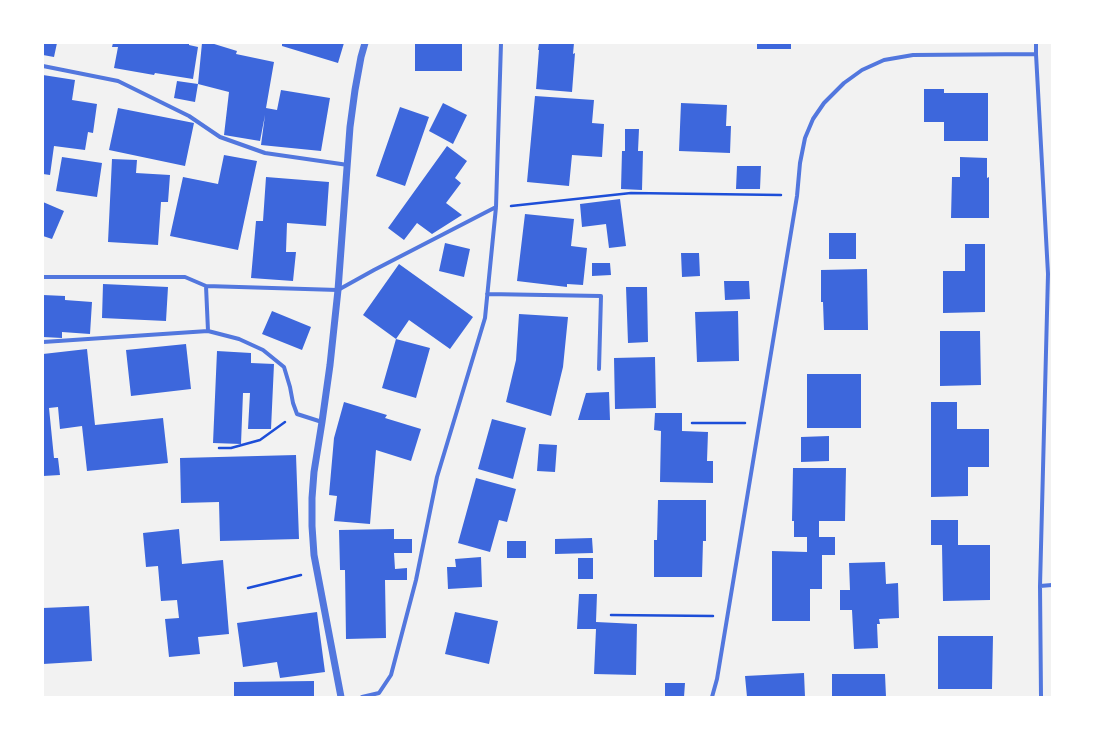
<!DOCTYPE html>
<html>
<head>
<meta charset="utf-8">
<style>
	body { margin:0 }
	#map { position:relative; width:1095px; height:740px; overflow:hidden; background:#f2f2f2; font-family:Bitter,serif }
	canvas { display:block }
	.frame { position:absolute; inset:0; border:44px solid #fff; pointer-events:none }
</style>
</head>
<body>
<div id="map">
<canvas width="1095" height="740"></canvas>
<div class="frame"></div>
</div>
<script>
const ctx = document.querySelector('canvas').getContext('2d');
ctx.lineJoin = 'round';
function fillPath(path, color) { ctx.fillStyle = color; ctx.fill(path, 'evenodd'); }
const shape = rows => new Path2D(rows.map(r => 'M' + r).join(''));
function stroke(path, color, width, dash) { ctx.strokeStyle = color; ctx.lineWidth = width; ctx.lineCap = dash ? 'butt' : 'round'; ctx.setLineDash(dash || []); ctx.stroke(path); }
const building = shape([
	[43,43,57,43,54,57,43,55],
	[113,43,189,43,189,45,198,47,193,79,155,73,154,75,114,68,118,47,112,47],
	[202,43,211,43,237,51,236,54,274,62,266,108,277,110,281,90,330,98,321,151,261,145,265,115,260,141,224,135,229,92,198,84],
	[282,43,344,43,338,63,282,46],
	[415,43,462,43,462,71,415,71],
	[539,43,574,43,573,54,575,53,572,92,536,89,539,50,538,50],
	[757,43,791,43,791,49,757,49],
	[43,75,75,80,72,100,97,104,93,133,88,132,85,150,54,146,50,175,43,174],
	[177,81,198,84,195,102,174,98],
	[924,89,944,89,944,93,988,93,988,141,944,141,944,122,924,122],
	[535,96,594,100,592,123,604,124,602,157,572,155,569,186,527,182],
	[443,103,467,115,453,144,429,131],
	[681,103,727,105,726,126,731,126,730,153,679,151],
	[400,107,429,117,405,186,376,176],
	[118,108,194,123,185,166,109,150],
	[625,129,639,129,638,151,643,151,642,190,621,189,622,151,625,151],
	[447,146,467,161,455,178,461,183,446,203,462,215,432,234,417,223,404,240,388,228],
	[224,155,257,161,238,250,170,236,183,177,218,184],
	[62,157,102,163,97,197,56,191],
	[960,157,987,158,987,178,989,177,989,218,951,218,952,177,960,177],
	[112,159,137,160,136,173,170,175,168,202,161,202,158,245,108,242],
	[737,166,761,166,760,189,736,189],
	[266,177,329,182,326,226,287,223,286,252,296,252,293,281,251,278,256,221,263,221],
	[620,199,626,246,609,248,606,224,582,227,580,204],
	[43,202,64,211,52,239,43,236],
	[525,214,574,219,571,246,587,248,583,285,567,284,567,287,517,281],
	[829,233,856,233,856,259,829,259],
	[445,243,470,249,464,277,439,271],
	[965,244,985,244,985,312,943,313,943,271,965,271],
	[681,253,699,253,700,276,682,277],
	[592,263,610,263,611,275,592,276],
	[399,264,473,317,450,349,409,320,396,339,363,315],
	[867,269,868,330,824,330,823,302,821,302,821,270],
	[724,281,749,281,750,299,725,300],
	[103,284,168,287,166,321,102,318],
	[626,287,647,287,648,342,628,343],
	[43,295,65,296,65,300,92,302,90,334,62,332,62,338,43,337],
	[272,311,311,327,302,350,262,334],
	[738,311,739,361,697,362,695,312],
	[519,314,568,317,563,367,551,416,506,402,516,360],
	[940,331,980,331,981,385,940,386],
	[396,339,430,348,416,398,382,388],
	[186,344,191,389,131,396,126,350],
	[87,349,95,425,163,418,168,463,87,471,82,426,60,429,58,407,49,408,54,458,58,458,60,475,43,476,43,354],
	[217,351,251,353,251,363,274,364,271,429,248,429,250,393,243,393,241,444,213,443],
	[655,357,656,408,615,409,614,358],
	[807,374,861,374,861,428,807,428],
	[609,392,610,420,578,420,586,393],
	[344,402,387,415,385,418,421,429,411,461,376,450,370,524,334,521,337,496,329,495,334,438],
	[931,402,957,402,957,429,989,429,989,467,968,467,968,496,931,497],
	[655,413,682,413,682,431,708,432,707,461,713,461,713,483,660,482,661,431,654,430],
	[492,419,526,428,513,479,478,469],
	[829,436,829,461,801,462,801,437],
	[539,444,557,445,555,472,537,471],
	[296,455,299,539,220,541,219,502,181,503,180,458],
	[793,468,846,468,845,521,819,521,819,537,835,537,835,555,822,555,822,589,810,589,810,621,772,621,772,551,807,552,807,537,794,537,794,521,792,521],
	[476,478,516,489,507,522,499,520,490,552,458,543],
	[658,500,706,500,706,541,703,541,702,577,654,577,654,540,657,540],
	[931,520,958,520,958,545,990,545,990,600,943,601,942,545,931,545],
	[179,529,182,564,223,560,229,634,198,637,200,654,169,657,165,619,179,618,177,600,161,601,158,566,146,567,143,533],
	[394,529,394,539,412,539,412,553,394,553,395,569,407,568,407,580,385,580,386,638,346,639,345,570,340,570,339,530],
	[592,538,593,553,555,554,555,539],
	[507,541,526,541,526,558,507,558],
	[481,557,482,587,448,589,447,567,456,567,455,559],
	[578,558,593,558,593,579,578,579],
	[885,562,886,584,898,583,899,618,879,619,880,624,877,624,878,648,854,649,852,610,840,610,840,590,850,590,849,563],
	[579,594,597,594,596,622,637,624,636,675,594,674,596,629,577,629],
	[89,606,92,661,43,664,43,608],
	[317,612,325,672,280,678,277,662,243,667,237,623],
	[455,612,498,621,489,664,445,654],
	[938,636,993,636,992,689,938,689],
	[804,673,805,697,747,697,745,676],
	[832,674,885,674,886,697,832,696],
	[314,681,314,697,234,697,234,682],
	[665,683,685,683,684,697,665,697]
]);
const path = shape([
	[511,206,631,193,781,195],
	[692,423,745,423],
	[219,448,231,448,260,440,285,422],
	[248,588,301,575],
	[611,615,713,616]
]);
const minor = shape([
	[1036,43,1036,54,1048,274,1040,586,1041,697],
	[43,66,118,81,189,116,220,137,265,153,348,165],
	[43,277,185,277,206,286,338,290,374,270,496,207],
	[206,286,208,331,239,339,263,350,284,367,290,387,293,403,297,414,322,422],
	[487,294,601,296,599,369],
	[43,342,208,331],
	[1040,586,1052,585],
	[362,697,379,693,391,675,416,580,437,477,485,318,496,207,501,43],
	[712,697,717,679,797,196,800,163,805,138,813,119,824,103,844,83,862,70,884,60,913,55,1036,54]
]);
const tertiary = shape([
	[341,697,314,555,312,526,312,498,314,472,322,422,330,365,338,290,350,127,355,90,361,57,365,43]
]);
fillPath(building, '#3d67dc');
stroke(path, '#1d4ed8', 2.5);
stroke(minor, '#5277de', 4);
stroke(tertiary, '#5277de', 7);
</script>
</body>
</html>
